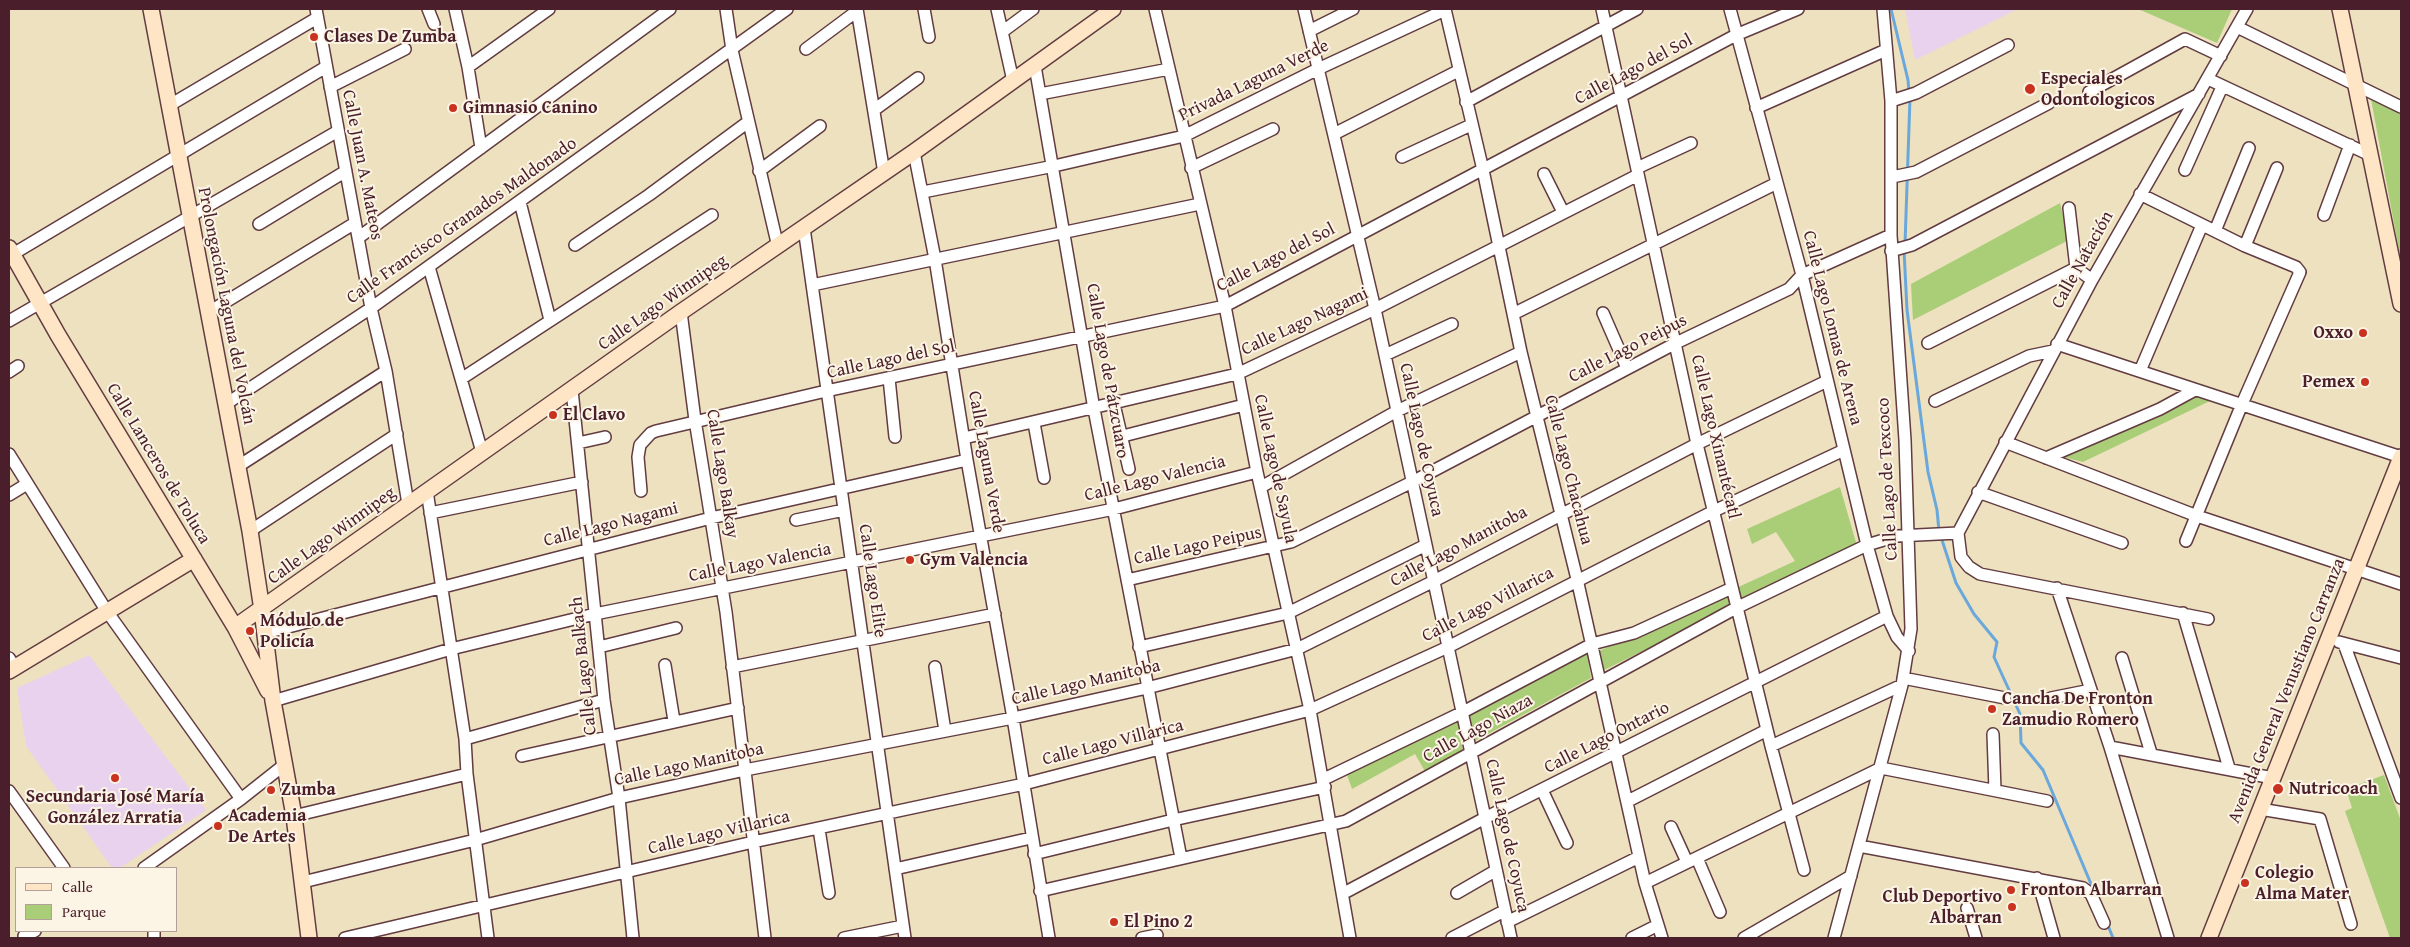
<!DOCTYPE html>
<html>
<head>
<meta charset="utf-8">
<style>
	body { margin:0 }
	#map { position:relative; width:2410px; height:947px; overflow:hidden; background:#ede1bf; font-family:"Gentium Book Plus",serif }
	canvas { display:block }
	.frame { position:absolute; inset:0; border:10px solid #4a1f2b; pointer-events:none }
	.legend { position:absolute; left:15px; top:867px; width:162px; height:65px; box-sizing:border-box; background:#fcf5e5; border:1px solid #b59f9b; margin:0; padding:6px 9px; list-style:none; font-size:15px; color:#4a1f2b }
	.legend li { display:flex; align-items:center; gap:10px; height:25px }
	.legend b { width:25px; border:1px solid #b59f9b }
</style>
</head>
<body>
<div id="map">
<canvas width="2410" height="947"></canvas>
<div class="frame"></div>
<ul class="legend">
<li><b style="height:6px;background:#fde5c5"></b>Calle</li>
<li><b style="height:14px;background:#aace78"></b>Parque</li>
</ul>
</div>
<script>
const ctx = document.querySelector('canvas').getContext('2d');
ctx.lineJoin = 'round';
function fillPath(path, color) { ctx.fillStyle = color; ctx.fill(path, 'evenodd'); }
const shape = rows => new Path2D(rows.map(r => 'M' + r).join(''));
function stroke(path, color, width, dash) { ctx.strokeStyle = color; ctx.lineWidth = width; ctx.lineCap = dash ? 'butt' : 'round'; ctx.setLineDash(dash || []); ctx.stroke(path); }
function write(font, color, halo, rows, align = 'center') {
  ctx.font = font + ' "Gentium Book Plus",serif'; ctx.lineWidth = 4; ctx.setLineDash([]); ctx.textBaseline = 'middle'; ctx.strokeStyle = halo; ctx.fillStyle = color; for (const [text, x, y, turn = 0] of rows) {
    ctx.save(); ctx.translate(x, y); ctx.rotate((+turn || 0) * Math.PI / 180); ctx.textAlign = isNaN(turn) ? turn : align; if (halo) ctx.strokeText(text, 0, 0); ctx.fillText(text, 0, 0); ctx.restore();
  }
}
const built = shape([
	[1905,9,2018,9,1915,60],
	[89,655,206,810,120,868,112,868,26,746,17,688]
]);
const green = shape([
	[2138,9,2232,9,2217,43],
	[2371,99,2401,114,2401,261],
	[2060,203,2069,240,1913,320,1911,284],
	[2196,396,2212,400,2083,462,2063,457],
	[1840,487,1857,546,1602,671,1597,652,1795,561,1776,532,1752,544,1747,529],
	[1587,654,1591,678,1473,742,1468,715],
	[1457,715,1463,752,1426,773,1415,754,1352,789,1346,772],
	[2384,775,2401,821,2401,938,2390,938,2345,811,2352,808,2346,789]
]);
const stream = shape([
	[1891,9,1908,80,1909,92],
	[1905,244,1910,98],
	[1904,250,1907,310,1928,472,1937,510,1939,531],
	[1941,537,1956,583,1974,614,1997,642,1994,657,2020,714,2021,743,2043,770,2094,891],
	[2107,923,2113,938]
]);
const street = shape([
	[316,9,371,308,386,371,408,504],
	[428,9,434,24],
	[455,9,468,67,481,148],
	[726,9,732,50,778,247],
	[857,9,884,173],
	[924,9,929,37],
	[997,9,1013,81],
	[1155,9,1225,306,1257,472,1310,710,1350,938],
	[1304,9,1375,309,1511,938],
	[1445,9,1483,170,1521,352,1577,579,1645,883,1662,938],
	[1602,9,1697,444,1771,746,1804,870],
	[1730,9,1802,275,1867,545,1887,616,1897,637,1909,651],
	[2237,27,2401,107],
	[1309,31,1353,9],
	[1002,32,1033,9],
	[806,49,857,11],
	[1035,66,1094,409,1181,858],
	[468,67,549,9],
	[2208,79,2370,155],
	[330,87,405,49],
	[2089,92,2185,39,2221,56],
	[1040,94,1169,69],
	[1891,101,1916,93,2008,45],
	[1466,102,1637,9],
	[170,105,317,18],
	[1756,108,1886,50],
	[874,110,918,78],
	[1334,134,1458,71],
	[914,152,935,259,967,460,1013,718,1049,938],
	[1402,157,1471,125],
	[1191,168,1273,129],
	[1637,168,1691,143],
	[2185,170,2222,87],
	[759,171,820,126],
	[1544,174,1563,212],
	[1892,177,1916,172,2049,103],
	[923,192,1054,166,1184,136,1318,69,1445,10],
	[2140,194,2245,246,2296,267,2300,272,2242,404,2186,541],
	[520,202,550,320],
	[2069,208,2076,268],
	[2324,215,2350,145],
	[259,224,346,171],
	[804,228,905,938],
	[2215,231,2249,148],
	[358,238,670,9],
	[575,245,649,195,748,122],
	[2245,246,2277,168],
	[1891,251,1912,245,2199,94],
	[13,254,326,67],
	[429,267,482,452],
	[812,285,1200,204],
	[209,312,355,223],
	[681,312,695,420,726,612,765,938],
	[1603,313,1627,368],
	[1513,314,1777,183],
	[9,321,338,131],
	[1928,343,2076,268,2092,280],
	[2057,344,2401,457],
	[1385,355,1452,324],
	[2140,371,2202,225],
	[9,372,18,366],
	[889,378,895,437],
	[461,379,712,215],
	[572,390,604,700,619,798,633,938],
	[1935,401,2029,356,2053,351],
	[226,404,371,308,787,9],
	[1114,404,1129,469],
	[1034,423,1044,478],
	[1123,436,1244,405],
	[964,438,1237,374,1375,309,1638,175],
	[2005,442,2197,516,2401,584],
	[578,443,605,437],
	[9,454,106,610,241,799],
	[2046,458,2160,409,2195,390],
	[237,467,386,371],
	[1261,487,1397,411,1521,352],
	[427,491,465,739,467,774,488,938],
	[641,491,638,457,640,445,651,433,656,431,826,391,1225,306,1736,35,1798,9],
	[1978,492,2122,543],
	[9,495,27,484],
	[430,513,582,482],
	[796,520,844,510],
	[250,531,397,434],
	[1127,580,1291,542,1412,482,1676,343,1789,289,1802,275,1891,235],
	[2057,588,2110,747,2168,938],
	[2183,613,2229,768],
	[2208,619,1980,574,1969,567,1961,557,1958,533,2092,280,2247,9],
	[265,633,711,518,967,460],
	[2339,642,2401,658],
	[2344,644,2401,798],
	[599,647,676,628],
	[1139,647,1288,613,1426,545],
	[9,658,15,667],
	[2122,658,2151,753],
	[665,665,674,721],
	[732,667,995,614],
	[935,667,945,731],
	[1903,678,2005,698],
	[2051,698,2091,690],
	[273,701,451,649,595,614,1114,509,1257,472],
	[1993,734,1995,790],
	[465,739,604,700],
	[1771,746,1902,685],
	[2110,747,2273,778],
	[522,756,738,708],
	[1324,779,1463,712,1592,644,1634,633,1732,588],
	[1542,790,1567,843],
	[9,791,64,868],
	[1628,801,1767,730],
	[2260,809,2320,819,2351,924],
	[294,816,467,774],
	[1671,827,1687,862],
	[819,829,829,893],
	[1859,846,2083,888,2091,894,2104,923],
	[1034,854,1173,820,1325,787],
	[1697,858,1720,912],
	[144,868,241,799,284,765],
	[895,869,1031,838],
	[2037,878,2054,938],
	[303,882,475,840,619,798,745,770,1013,718,1147,688,1297,649,1434,581,1697,444,1827,381],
	[1645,883,1881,768,2047,801],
	[1040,891,1346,821,1736,608,1867,545,1897,536,1958,533],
	[1344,893,1485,818,1887,616],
	[1457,893,1495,871],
	[1967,908,1976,938],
	[1507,922,1639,857],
	[24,936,35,931],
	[154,938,154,931],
	[345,938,753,842,1024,784,1310,710,1448,647,1714,511,1844,450],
	[844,938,903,926],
	[1142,938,1157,935],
	[1452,938,1504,911],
	[1632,938,1658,925],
	[1744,938,1851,876],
	[1834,938,1902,685,1911,629,1905,440,1891,235,1891,101,1883,9]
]);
const secondary = shape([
	[151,9,250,531,262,610,273,701,294,816,309,938],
	[2340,9,2401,304],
	[9,248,58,335,235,627,268,691],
	[235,627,681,312,914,152,1113,9],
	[9,671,194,559],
	[2209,938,2401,457]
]);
const markers = [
	[314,37,5,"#c8321e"],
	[2030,89,6,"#c8321e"],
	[453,108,5,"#c8321e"],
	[2363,333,5,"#c8321e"],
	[2365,382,5,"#c8321e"],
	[553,415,5,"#c8321e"],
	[910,560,5,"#c8321e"],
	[250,631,5,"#c8321e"],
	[1992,709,5,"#c8321e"],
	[115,778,5,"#c8321e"],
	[2278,789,6,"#c8321e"],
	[271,790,5,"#c8321e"],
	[218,826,5,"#c8321e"],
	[2245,883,5,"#c8321e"],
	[2011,890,5,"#c8321e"],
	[2012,907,5,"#c8321e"],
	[1114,922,5,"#c8321e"]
];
const poiNames = [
	["Clases De Zumba",324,37],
	["Especiales",2041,79],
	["Odontologicos",2041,100],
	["Gimnasio Canino",463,108],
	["Oxxo",2353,333,"right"],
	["Pemex",2355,382,"right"],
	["El Clavo",563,415],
	["Gym Valencia",920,560],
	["Módulo de",260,621],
	["Policía",260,642],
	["Cancha De Fronton",2002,699],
	["Zamudio Romero",2002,720],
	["Nutricoach",2289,789],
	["Zumba",281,790],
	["Secundaria José María",115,797,"center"],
	["González Arratia",115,818,"center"],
	["Academia",228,816],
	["De Artes",228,837],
	["Colegio",2255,873],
	["Alma Mater",2255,894],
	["Fronton Albarran",2021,890],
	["Club Deportivo",2002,897,"right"],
	["Albarran",2002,918,"right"],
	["El Pino 2",1124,922]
];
const streetNames = [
	["Calle Lago del Sol",1634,70,-28],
	["Privada Laguna Verde",1254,81,-26],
	["Calle Juan A. Mateos",362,165,79],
	["Calle Francisco Granados Maldonado",462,221,-35],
	["Calle Lago del Sol",1276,258,-27],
	["Calle Natación",2083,260,-61],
	["Calle Lago Winnipeg",663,303,-35],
	["Prolongación Laguna del Volcán",226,306,79],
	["Calle Lago Nagami",1305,322,-25],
	["Calle Lago Lomas de Arena",1832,328,76],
	["Calle Lago Peipus",1628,349,-27],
	["Calle Lago del Sol",891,360,-12],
	["Calle Lago de Pátzcuaro",1107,371,80],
	["Calle Lago Xinantécatl",1715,437,77],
	["Calle Lago de Coyuca",1421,440,78],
	["Calle Laguna Verde",986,462,80],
	["Calle Lanceros de Toluca",158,464,59],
	["Calle Lago de Sayula",1275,469,78],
	["Calle Lago Chacahua",1568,470,76],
	["Calle Lago Balkay",722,474,81],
	["Calle Lago Valencia",1155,479,-14],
	["Calle Lago de Texcoco",1888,479,-93],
	["Calle Lago Nagami",611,525,-14],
	["Calle Lago Winnipeg",332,536,-36],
	["Calle Lago Peipus",1198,546,-12],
	["Calle Lago Manitoba",1459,547,-28],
	["Calle Lago Valencia",760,563,-11],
	["Calle Lago Elite",872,581,82],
	["Calle Lago Villarica",1488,605,-27],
	["Calle Lago Balkach",584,666,-96],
	["Calle Lago Manitoba",1086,683,-13],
	["Avenida General Venustiano Carranza",2287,691,-68],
	["Calle Lago Niaza",1478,729,-29],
	["Calle Lago Ontario",1607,738,-27],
	["Calle Lago Villarica",1113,743,-14],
	["Calle Lago Manitoba",689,765,-12],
	["Calle Lago Villarica",719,833,-13],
	["Calle Lago de Coyuca",1507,836,78]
];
fillPath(built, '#e9d2ed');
fillPath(green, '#aace78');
stroke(stream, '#6aa8dc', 3);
stroke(street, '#623c41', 14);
stroke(secondary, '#623c41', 18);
stroke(street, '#fff', 11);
stroke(secondary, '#fde5c5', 15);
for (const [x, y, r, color] of markers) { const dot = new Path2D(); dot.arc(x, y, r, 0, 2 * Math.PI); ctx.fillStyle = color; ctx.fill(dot); stroke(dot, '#fcf5e5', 2); }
write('bold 18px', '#4a1f2b', '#fcf5e5', poiNames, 'left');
write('18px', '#4a1f2b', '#fcf5e5', streetNames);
</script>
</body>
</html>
